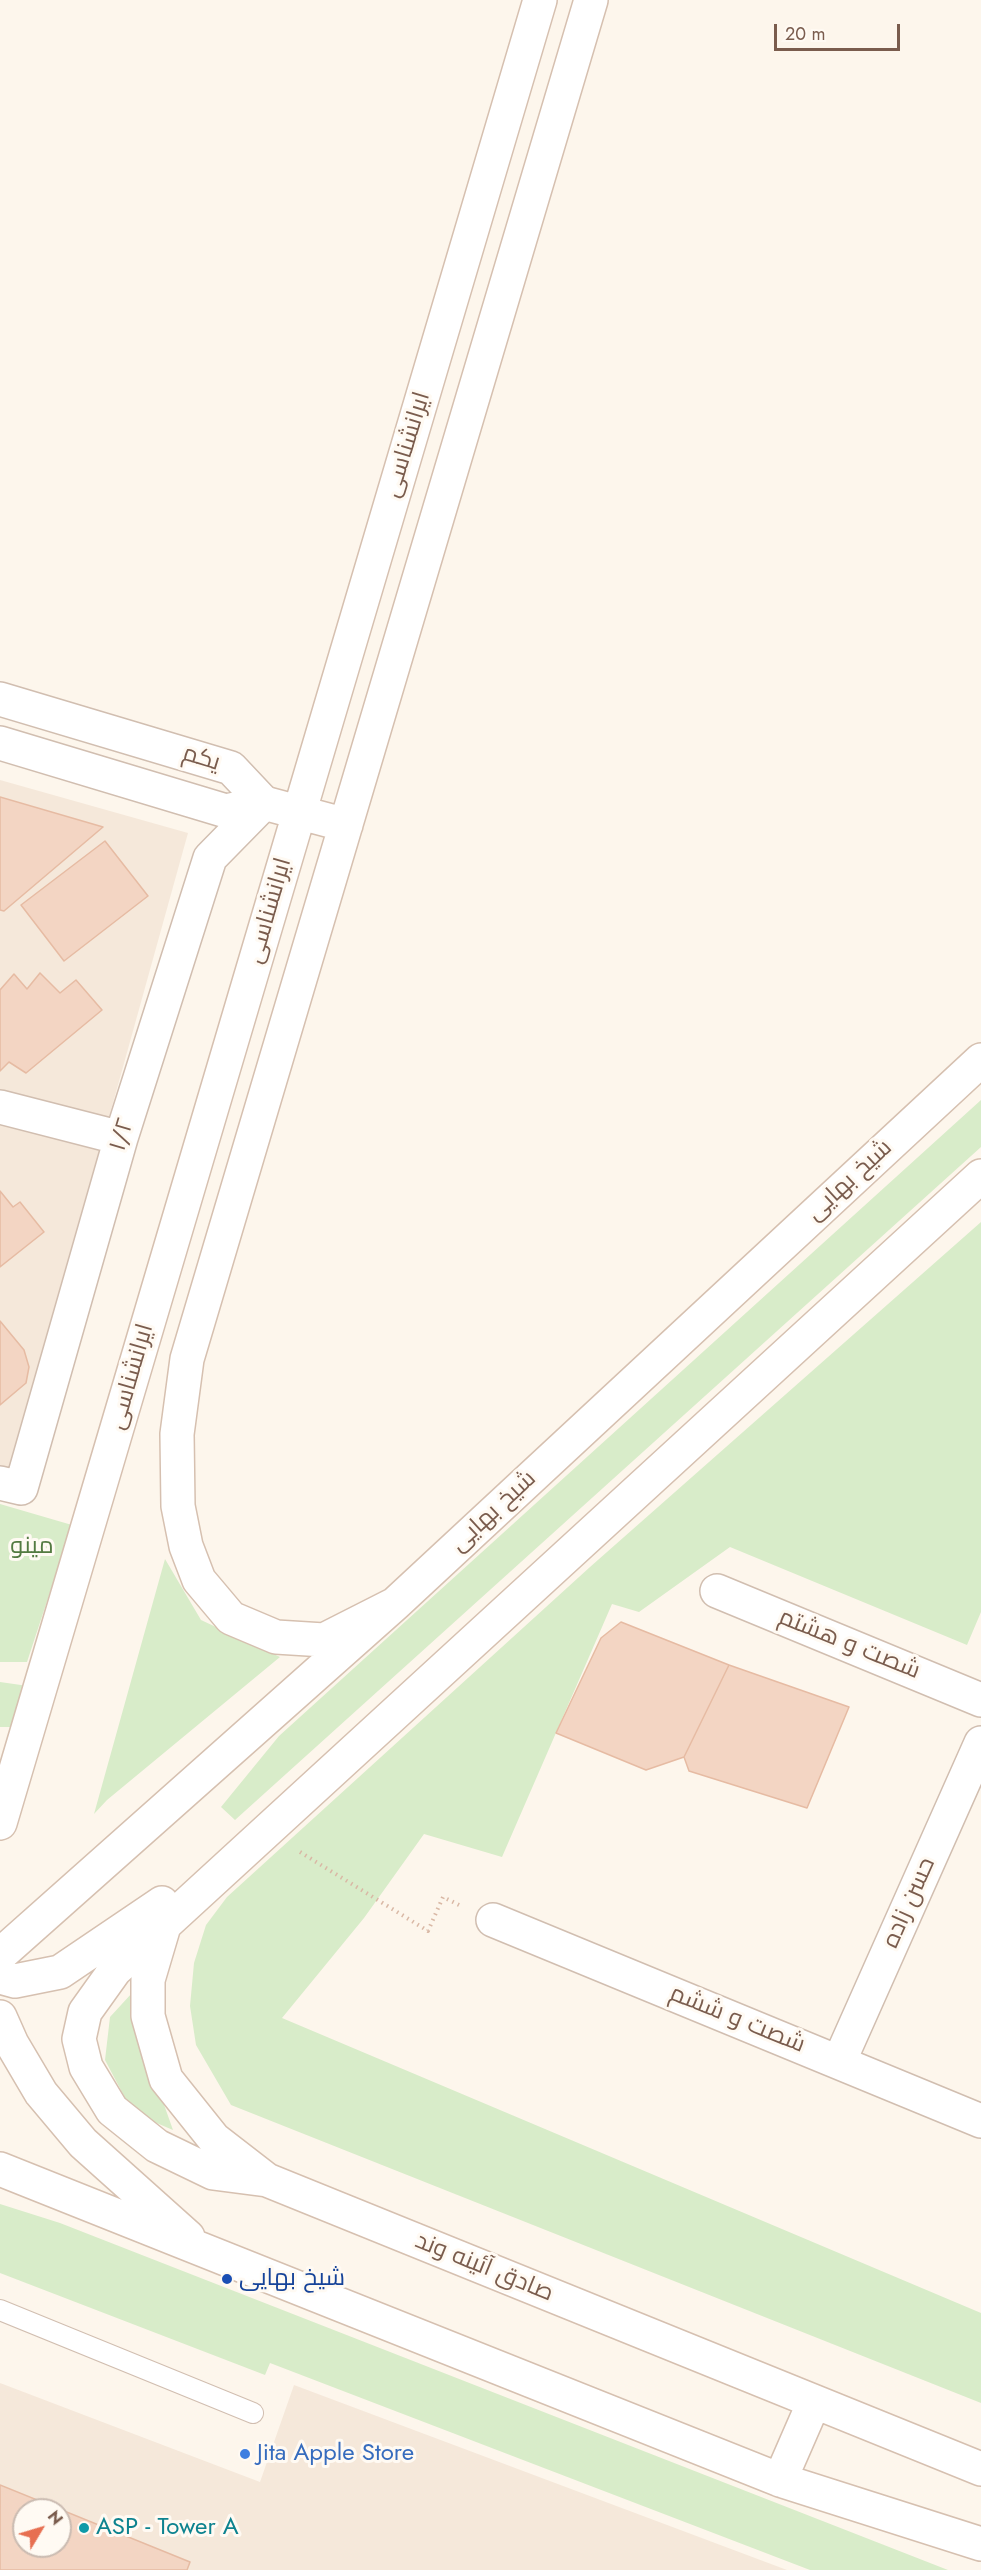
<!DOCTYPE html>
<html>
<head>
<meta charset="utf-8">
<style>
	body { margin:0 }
	#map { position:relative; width:981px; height:2570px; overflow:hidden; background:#fdf6ec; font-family:Jost,sans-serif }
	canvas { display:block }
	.north { position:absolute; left:12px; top:2498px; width:60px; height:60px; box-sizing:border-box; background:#fffaf3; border:2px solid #cabbb1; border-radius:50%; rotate:52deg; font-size:16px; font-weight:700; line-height:24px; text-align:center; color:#7a5c4d }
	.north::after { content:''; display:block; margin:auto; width:21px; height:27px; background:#e76f51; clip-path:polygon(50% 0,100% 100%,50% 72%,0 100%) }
	.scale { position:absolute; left:774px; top:24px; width:126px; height:27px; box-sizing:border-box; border:3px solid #7a5c4d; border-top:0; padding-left:8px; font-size:18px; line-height:21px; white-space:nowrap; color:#7a5c4d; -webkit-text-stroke:4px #fffaf3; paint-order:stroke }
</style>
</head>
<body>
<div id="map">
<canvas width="981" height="2570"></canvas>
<div class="north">N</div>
<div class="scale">20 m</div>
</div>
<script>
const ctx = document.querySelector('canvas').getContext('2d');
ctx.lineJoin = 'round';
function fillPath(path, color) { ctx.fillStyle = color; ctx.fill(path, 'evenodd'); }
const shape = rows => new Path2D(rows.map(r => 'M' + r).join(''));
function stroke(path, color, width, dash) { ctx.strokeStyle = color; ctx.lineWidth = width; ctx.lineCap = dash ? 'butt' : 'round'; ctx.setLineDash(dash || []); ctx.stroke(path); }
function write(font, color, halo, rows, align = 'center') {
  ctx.font = font + ' Jost,Cairo,sans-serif'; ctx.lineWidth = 6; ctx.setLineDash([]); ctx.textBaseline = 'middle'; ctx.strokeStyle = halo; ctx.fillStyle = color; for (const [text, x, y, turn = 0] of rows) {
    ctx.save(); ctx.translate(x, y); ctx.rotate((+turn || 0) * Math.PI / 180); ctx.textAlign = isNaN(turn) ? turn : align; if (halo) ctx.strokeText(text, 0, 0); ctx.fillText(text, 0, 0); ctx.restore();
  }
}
const residential = shape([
	[0,780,188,833,9,1477,0,1475],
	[0,2383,260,2482,294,2385,787,2570,0,2570],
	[24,2510,60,2510,60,2546,24,2546]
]);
const green = shape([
	[981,1100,981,1147,235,1820,221,1807,279,1736],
	[981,1222,981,1612,967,1645,730,1547,639,1612,612,1604,502,1857,424,1834,364,1918,282,2018,981,2313,981,2403,231,2105,196,2045,190,2006,194,1963,206,1925,227,1897,590,1567],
	[0,1504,72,1525,27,1662,0,1662],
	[165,1559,201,1620,280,1657,107,1800,94,1814],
	[0,1682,28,1686,16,1727,0,1727],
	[132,1993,139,2034,173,2130,133,2113,105,2060,110,2017],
	[0,2204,60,2223,948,2570,810,2570,270,2363,265,2375,0,2273]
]);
const building = shape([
	[0,797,103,827,4,911,0,910,0,797],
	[105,841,148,896,64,961,21,905,105,841],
	[40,973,60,993,76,980,102,1010,26,1073,9,1062,0,1071,0,990,14,974,27,989,40,973],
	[0,1191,13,1207,20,1202,44,1232,0,1267,0,1191],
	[0,1321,24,1350,29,1367,26,1383,0,1405,0,1321],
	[621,1622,729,1665,684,1757,646,1770,556,1733,601,1638,621,1622],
	[729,1665,849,1707,807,1808,689,1771,684,1757,729,1665],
	[0,2485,190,2562,187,2570,0,2570,0,2485],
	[24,2510,60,2510,60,2546,24,2546,24,2510]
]);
const path = shape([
	[300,1852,428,1931,443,1897,459,1905]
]);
const lane = shape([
	[0,2310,253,2413]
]);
const street = shape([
	[0,699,231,768,264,803],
	[0,743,226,811,264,803],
	[0,1107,121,1138],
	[0,1483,21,1488,121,1138,210,858,264,803],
	[717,1591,981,1700],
	[493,1920,981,2121],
	[839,2062,981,1743]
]);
const secondary = shape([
	[264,803,346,825],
	[395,1604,324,1640,276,1637,231,1618,199,1580,186,1546,178,1506,177,1434,187,1359,591,0],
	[0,1823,540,0],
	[164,1926,148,1980,148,2016,166,2079,214,2139,267,2180,981,2469],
	[0,1955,395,1604,981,1060],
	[0,1977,15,1981,60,1972,162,1903],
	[0,2017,12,2044,41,2093,83,2143,188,2237],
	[0,2169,780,2480,981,2544],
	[267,2180,213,2173,157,2146,112,2110,86,2067,79,2039,85,2012,115,1970,981,1176],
	[780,2480,814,2402]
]);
const markers = [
	[227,2279,6,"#1a4fb4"],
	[245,2454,6,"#3f7fe0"],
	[84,2528,6,"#0f9aa8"]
];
const streetNames = [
	["ایرانشناسی",408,445,-73],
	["یکم",201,759,17],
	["ایرانشناسی",270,911,-74],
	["۱/۲",123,1135,-73],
	["شیخ بهایی",850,1181,-43],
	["ایرانشناسی",132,1377,-74],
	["شیخ بهایی",494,1512,-43],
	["شصت و هشتم",849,1645,22],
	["حسن زاده",910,1903,-66],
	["شصت و ششم",737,2020,22],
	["صادق آئینه وند",484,2268,22]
];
const parkNames = [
	["مینو",32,1547]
];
const transitNames = [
	["شیخ بهایی",239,2279]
];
const shopNames = [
	["Jita Apple Store",257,2454]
];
const cultureNames = [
	["ASP - Tower A",96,2528]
];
fillPath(residential, '#f5e8da');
fillPath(green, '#d8ecc9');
fillPath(building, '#f3d5c3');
stroke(building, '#e6bba3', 1.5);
stroke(lane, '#d1beb0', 22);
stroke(street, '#d1beb0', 36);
stroke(secondary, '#d6c0b0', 36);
stroke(path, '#d9b8a5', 4, [1.5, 4.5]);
stroke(lane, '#fff', 20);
stroke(street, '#fff', 33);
stroke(secondary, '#fff', 33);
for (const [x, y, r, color] of markers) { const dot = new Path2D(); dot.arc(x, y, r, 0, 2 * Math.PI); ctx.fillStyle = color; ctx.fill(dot); stroke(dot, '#fffaf3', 2); }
write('24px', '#7a5c4d', '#fffaf3', streetNames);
write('24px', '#537a41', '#fffaf3', parkNames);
write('24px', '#164399', '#fffaf3', transitNames, 'left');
write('24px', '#366cbe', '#fffaf3', shopNames, 'left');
write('24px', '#0d838f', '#fffaf3', cultureNames, 'left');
</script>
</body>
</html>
